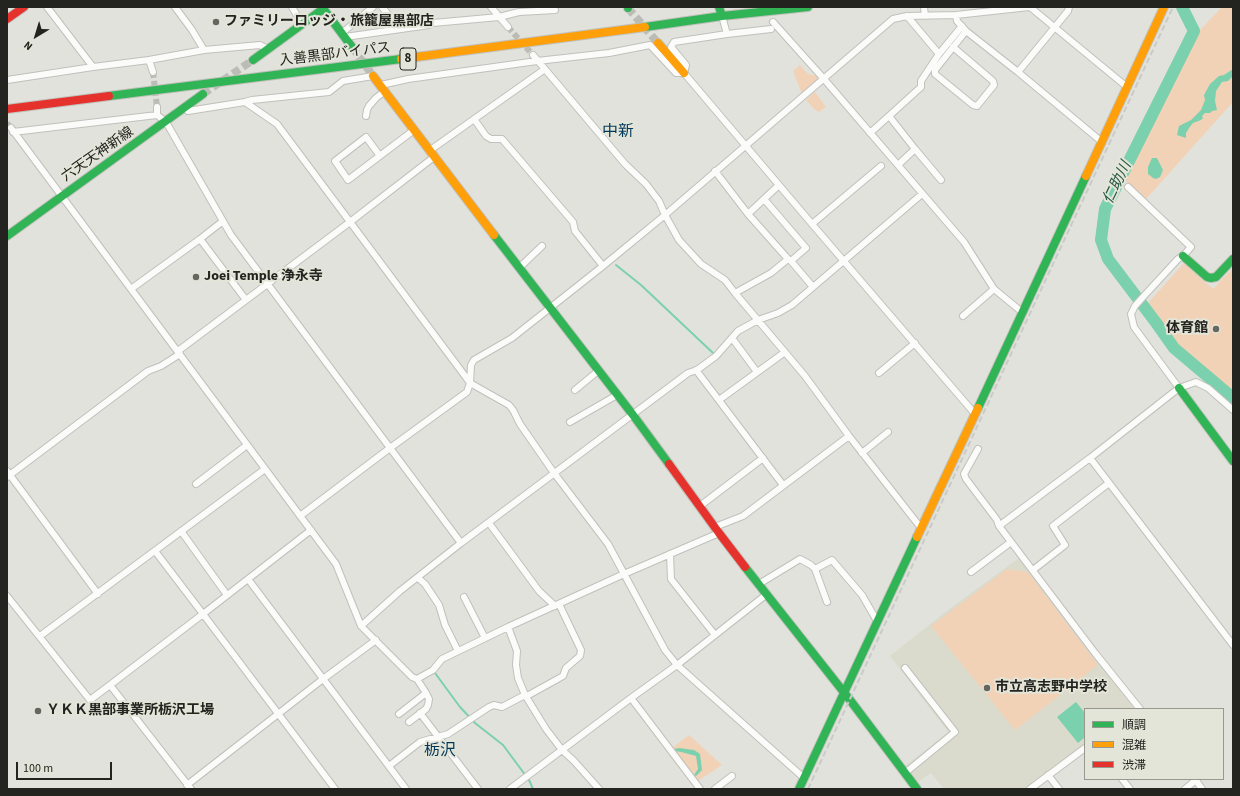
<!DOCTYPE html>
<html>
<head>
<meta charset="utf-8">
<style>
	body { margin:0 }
	#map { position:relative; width:1240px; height:796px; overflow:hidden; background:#e2e2dc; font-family:"Source Sans 3","Noto Sans JP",sans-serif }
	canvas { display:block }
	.frame { position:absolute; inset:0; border:8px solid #23241f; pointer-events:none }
	.legend { position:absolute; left:1084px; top:708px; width:140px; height:72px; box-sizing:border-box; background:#e4e5d9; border:1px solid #97988f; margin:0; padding:5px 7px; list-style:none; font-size:12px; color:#23241f }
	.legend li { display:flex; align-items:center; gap:8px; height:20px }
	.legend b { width:20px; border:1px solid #97988f }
	.north { position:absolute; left:16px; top:16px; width:40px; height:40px; -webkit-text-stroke:3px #e4e5d9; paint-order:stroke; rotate:218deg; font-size:11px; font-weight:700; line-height:16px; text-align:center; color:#23241f }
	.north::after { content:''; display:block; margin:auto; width:14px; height:18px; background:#23241f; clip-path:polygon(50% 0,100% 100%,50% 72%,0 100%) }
	.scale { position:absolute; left:16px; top:762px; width:96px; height:18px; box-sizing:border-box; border:2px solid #23241f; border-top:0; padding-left:5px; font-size:12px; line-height:14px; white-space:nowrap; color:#23241f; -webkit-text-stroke:3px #e4e5d9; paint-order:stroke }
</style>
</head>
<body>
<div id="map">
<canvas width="1240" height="796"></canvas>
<div class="frame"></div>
<ul class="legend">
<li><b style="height:5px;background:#30b455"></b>順調</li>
<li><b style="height:5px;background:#ff9f0a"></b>混雑</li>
<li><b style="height:5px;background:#e5322d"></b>渋滞</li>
</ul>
<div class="north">N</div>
<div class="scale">100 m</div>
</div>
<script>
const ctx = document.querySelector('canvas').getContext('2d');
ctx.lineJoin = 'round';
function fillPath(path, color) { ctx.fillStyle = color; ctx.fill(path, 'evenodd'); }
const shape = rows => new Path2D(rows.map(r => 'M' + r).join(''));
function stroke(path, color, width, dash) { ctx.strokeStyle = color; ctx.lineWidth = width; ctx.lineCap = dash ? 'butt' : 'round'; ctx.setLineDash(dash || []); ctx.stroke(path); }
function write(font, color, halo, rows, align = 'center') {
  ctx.font = font + ' "Source Sans 3","Noto Sans JP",sans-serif'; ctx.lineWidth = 4; ctx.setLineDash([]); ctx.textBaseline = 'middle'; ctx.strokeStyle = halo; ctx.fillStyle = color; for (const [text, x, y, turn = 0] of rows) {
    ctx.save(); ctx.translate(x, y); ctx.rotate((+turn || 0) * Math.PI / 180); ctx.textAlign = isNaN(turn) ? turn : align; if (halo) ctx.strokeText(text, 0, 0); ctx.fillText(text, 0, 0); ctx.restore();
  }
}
const built = shape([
	[1019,558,1133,707,1131,709,1085,709,1085,744,1025,789,944,789,931,773,917,783,905,766,948,732,890,656,948,610]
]);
const green = shape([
	[1222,7,1233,7,1233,102,1146,199,1125,180,1197,33],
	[800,65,808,74,817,76,818,80,802,94,793,71],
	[815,92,826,107,819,112,814,109,806,100],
	[1184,263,1213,289,1233,268,1233,391,1178,345,1148,303],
	[1007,569,1028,572,1098,665,1015,730,931,626],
	[689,735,722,765,698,781,672,748]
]);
const water = shape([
	[1233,69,1233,76,1228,81,1222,82,1216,91,1215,101,1217,110,1212,111,1210,113,1205,113,1202,116,1203,118,1201,120,1193,123,1189,128,1186,133,1186,138,1177,135,1179,126,1191,120,1201,110,1205,100,1204,95,1210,84,1219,76,1224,75],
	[1152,158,1157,158,1163,170,1160,177,1156,179,1153,178,1148,174,1148,167],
	[1076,702,1085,713,1085,737,1078,743,1057,717],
	[679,748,694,750,700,754,702,770,696,776,694,775,698,769,696,756,681,752,675,751,674,749]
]);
const stream = shape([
	[616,265,641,285,713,353],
	[435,673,460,707,475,723,503,745,529,780,533,789]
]);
const river = shape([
	[1182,7,1194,31,1105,209,1101,240,1108,259,1157,324,1174,348,1233,398]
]);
const streetTunnel = shape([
	[508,27,533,55],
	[153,72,157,107],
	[7,123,11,128]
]);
const secondaryTunnel = shape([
	[628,8,658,43],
	[352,47,373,76],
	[203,94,253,60]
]);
const street = shape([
	[47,7,93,67,149,60,153,72],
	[175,7,192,30,204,50],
	[292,7,302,24],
	[382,7,396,24],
	[491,7,508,27],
	[924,7,925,16],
	[1030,7,1127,87],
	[956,15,957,21,966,31,1018,72,1102,142],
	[907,16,939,54],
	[773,22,824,79,964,242,994,289,1022,312],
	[342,33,373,7],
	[727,34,771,29],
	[345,37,429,25,433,23,499,17,519,12,555,10],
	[953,47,993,81,994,85,977,106,973,105,935,74,935,70,966,31],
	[533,55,625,164,646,184,659,201,665,215,679,240,701,264,725,280,735,293,805,376,849,436,921,528],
	[149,60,204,50,260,45,268,49],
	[1018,72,1068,11,1069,7],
	[684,73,812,224,975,414],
	[684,73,686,65,671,47,674,42,727,34,722,16],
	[7,80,93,67],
	[381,85,408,79,537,61,609,53,650,45,676,73,684,73],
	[245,102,252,100,329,92,343,81,373,76],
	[157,107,157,115,166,122,231,235,461,543,688,373,697,370,716,356,738,331,758,320,778,313,792,305,922,194],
	[185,107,188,111,245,102,277,124,465,376,470,383,509,405,513,410,520,424,554,473,608,544,665,650,677,665,804,778],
	[366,116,367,110,369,106,376,98,385,91],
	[889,116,921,87,921,81,939,54,962,26],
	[474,119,486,136,491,139,502,139,573,222,575,231,603,266],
	[11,128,336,564,361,626,412,677,417,679,433,670,442,659,508,627,624,574,719,533],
	[13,132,157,115],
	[870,133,889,116,915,149],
	[429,151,545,69],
	[380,156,366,137,335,161,348,180,414,130],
	[898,165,915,149,941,180],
	[715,171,748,214],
	[779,185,748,214,788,259],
	[1128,187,1191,247,1183,256,1178,259,1143,297,1135,306,1131,314,1134,327,1179,388],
	[764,199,806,248,791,261],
	[812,224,881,166],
	[200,239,223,221],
	[519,268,542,246],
	[131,289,200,239,246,300],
	[735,293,771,273,788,259,791,261,813,287],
	[963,316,994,289],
	[732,338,757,372],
	[178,351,350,222,434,157],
	[696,370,783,485],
	[879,373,915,343],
	[575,390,598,371],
	[719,400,785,352],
	[570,422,617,395],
	[978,449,964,474,966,479,997,520,999,526],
	[862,453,888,432],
	[1090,458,1233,645],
	[7,471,98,594],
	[7,477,148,371,161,366,180,354],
	[196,484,247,445],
	[700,506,763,458],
	[300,516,390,448,467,392,470,383,471,365,474,360,512,338,603,266,665,215,893,19,907,16,956,15,1029,7],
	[489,523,539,591,555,606],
	[715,527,743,516,849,436],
	[311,530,203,614,335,789],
	[181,531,227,595],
	[670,554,671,579,715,635],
	[815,569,827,602],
	[1033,570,1065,545,1053,526,1109,483],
	[971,572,1011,542],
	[418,578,425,584,439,605,445,625,458,651],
	[248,579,406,789],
	[759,584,800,559,811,565,815,569,832,560,862,595,877,621],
	[7,596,90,700,110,685,191,789],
	[464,597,485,638],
	[361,626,400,591,461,543],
	[508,627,517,651,516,665,518,678,525,695,546,729,562,750,574,761,599,789],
	[40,636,265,469],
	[110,685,203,614,155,551],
	[527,696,563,676,566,668,580,656,581,650,559,604],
	[631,698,700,789],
	[1140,709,1095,653,999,526,1090,458,1179,388,1196,382,1208,388,1233,410],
	[420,713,478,789],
	[399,714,426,693,417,679],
	[409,722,426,709,428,705,429,699,426,693],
	[389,766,420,742,448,734,489,707,494,705,502,707,525,695],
	[905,773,955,732,905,668],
	[1048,775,1059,789],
	[1122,779,1130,789],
	[1195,779,1202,789],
	[187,785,323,679,376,640],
	[510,789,631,698,677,665,767,594],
	[715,789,732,776],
	[1030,789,1085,748],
	[1185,789,1196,780]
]);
const fast = shape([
	[322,7,352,47],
	[628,7,628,8],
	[719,7,722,16],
	[645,27,722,16,808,7],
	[253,60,323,9],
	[109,96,401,59],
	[494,235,633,415,669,464],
	[7,236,203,94],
	[1183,256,1207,277,1211,278,1216,277,1233,259],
	[1179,388,1233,461],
	[978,408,1086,176],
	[745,567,850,700,917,789],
	[799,789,917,537]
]);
const slow = shape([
	[658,43,684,73],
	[401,59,645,27],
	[373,76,494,235],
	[1086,176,1164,7],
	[917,537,978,408]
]);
const jam = shape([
	[7,19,24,7],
	[7,109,109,96],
	[669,464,719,533,745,567]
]);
const rail = shape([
	[808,789,1173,7]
]);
const markers = [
	[216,22,4,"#666661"],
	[196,277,4,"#666661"],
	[1216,329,4,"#666661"],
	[987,688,4,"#666661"],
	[38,711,4,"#666661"]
];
const shields = [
	[408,59,16]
];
const shieldNames = [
	["8",408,59]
];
const poiNames = [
	["ファミリーロッジ・旅籠屋黒部店",224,22],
	["Joei Temple 浄永寺",204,277],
	["体育館",1208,329,"right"],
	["市立高志野中学校",995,688],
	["ＹＫＫ黒部事業所栃沢工場",46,711]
];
const streetNames = [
	["入善黒部バイパス",335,55,-7],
	["六天天神新線",98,155,-35]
];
const waterNames = [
	["仁助川",1118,183,-64]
];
const quarterNames = [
	["中新",618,132],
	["栃沢",440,751]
];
fillPath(built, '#dadbcd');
fillPath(green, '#f2d2b6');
fillPath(water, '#7bd0ae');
stroke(stream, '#7bd0ae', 2);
stroke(river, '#7bd0ae', 12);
stroke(streetTunnel, '#bcbcb6', 6, [6, 3]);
stroke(secondaryTunnel, '#bcbcb6', 8, [8, 4]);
stroke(street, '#c0c0bc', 8);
stroke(fast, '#c0c0bc', 10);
stroke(slow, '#c0c0bc', 10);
stroke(jam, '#c0c0bc', 10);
stroke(street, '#fbfbfa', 6);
stroke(fast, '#30b455', 8);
stroke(slow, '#ff9f0a', 8);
stroke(jam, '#e5322d', 8);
stroke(rail, '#cacac8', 2, [6, 3]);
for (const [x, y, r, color] of markers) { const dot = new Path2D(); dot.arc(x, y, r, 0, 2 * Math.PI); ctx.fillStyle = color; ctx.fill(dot); stroke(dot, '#e4e5d9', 1.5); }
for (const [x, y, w] of shields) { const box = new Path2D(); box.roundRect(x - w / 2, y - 11, w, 22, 3); ctx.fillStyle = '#e4e5d9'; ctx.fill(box); stroke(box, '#23241f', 1); }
write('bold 13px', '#23241f', null, shieldNames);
write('bold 14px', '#23241f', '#e4e5d9', poiNames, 'left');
write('14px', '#23241f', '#e4e5d9', streetNames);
write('italic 15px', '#255643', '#e4e5d9', waterNames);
write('16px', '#01385a', '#e4e5d9', quarterNames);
</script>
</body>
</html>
